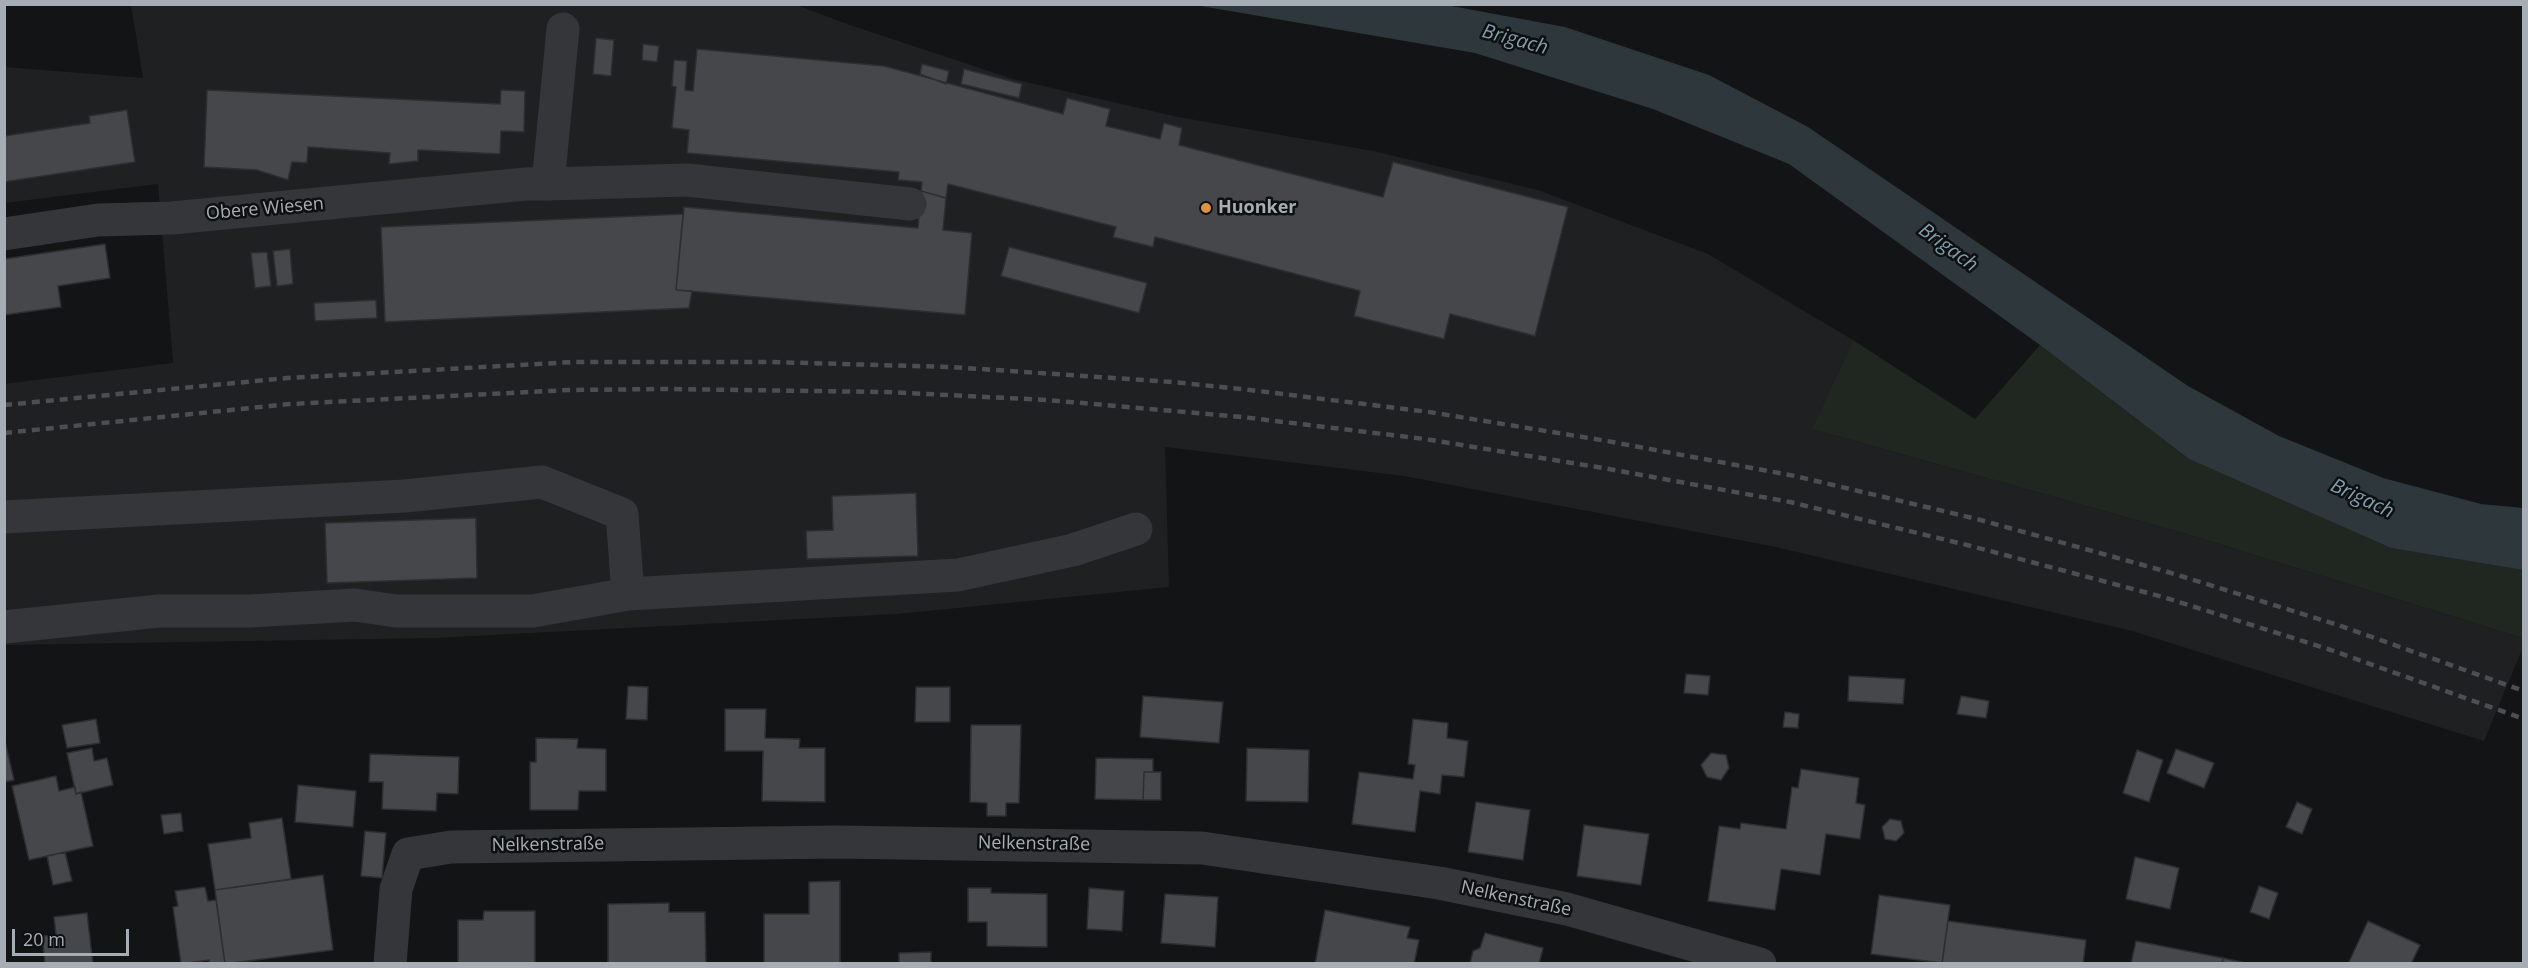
<!DOCTYPE html>
<html>
<head>
<meta charset="utf-8">
<style>
	body { margin:0 }
	#map { position:relative; width:2528px; height:968px; overflow:hidden; background:#131415; font-family:"Open Sans",sans-serif }
	canvas { display:block }
	.frame { position:absolute; inset:0; border:6px solid #a6adb4; pointer-events:none }
	.scale { position:absolute; left:12px; top:929px; width:117px; height:27px; box-sizing:border-box; border:3px solid #a6adb4; border-top:0; padding-left:8px; font-size:18px; line-height:21px; white-space:nowrap; color:#a6adb4; -webkit-text-stroke:4px #0e0f10; paint-order:stroke }
</style>
</head>
<body>
<div id="map">
<canvas width="2528" height="968"></canvas>
<div class="frame"></div>
<div class="scale">20 m</div>
</div>
<script>
const ctx = document.querySelector('canvas').getContext('2d');
ctx.lineJoin = 'round';
function fillPath(path, color) { ctx.fillStyle = color; ctx.fill(path, 'evenodd'); }
const shape = rows => new Path2D(rows.map(r => 'M' + r).join(''));
function stroke(path, color, width, dash) { ctx.strokeStyle = color; ctx.lineWidth = width; ctx.lineCap = dash ? 'butt' : 'round'; ctx.setLineDash(dash || []); ctx.stroke(path); }
function write(font, color, halo, rows, align = 'center') {
  ctx.font = font + ' "Open Sans",sans-serif'; ctx.lineWidth = 5; ctx.setLineDash([]); ctx.textBaseline = 'middle'; ctx.strokeStyle = halo; ctx.fillStyle = color; for (const [text, x, y, turn = 0] of rows) {
    ctx.save(); ctx.translate(x, y); ctx.rotate((+turn || 0) * Math.PI / 180); ctx.textAlign = isNaN(turn) ? turn : align; if (halo) ctx.strokeText(text, 0, 0); ctx.fillText(text, 0, 0); ctx.restore();
  }
}
const built = shape([
	[131,5,796,5,850,25,1013,79,1178,117,1373,151,1538,190,1708,254,1853,340,1812,429,2190,535,2523,638,2523,647,2484,741,2132,631,1776,547,1404,476,1165,447,1169,587,897,614,434,638,5,645,4,384,173,363,158,184,5,203,5,67,143,78]
]);
const green = shape([
	[1853,340,1975,419,2040,345,2189,459,2391,548,2523,570,2523,638,2190,535,1812,429]
]);
const water = shape([
	[1195,5,1446,5,1565,27,1709,75,1808,127,2188,386,2279,436,2383,478,2481,504,2523,508,2523,570,2391,548,2189,459,2040,345,1789,164,1653,109,1475,53]
]);
const building = shape([
	[596,38,614,40,611,76,593,74,596,38],
	[643,44,659,46,657,62,642,60,643,44],
	[697,49,884,66,1063,114,1067,98,1110,109,1106,126,1160,139,1164,123,1182,128,1179,145,1383,197,1393,162,1568,207,1535,336,1450,314,1444,339,1354,316,1360,291,1155,237,1153,247,1113,237,1116,227,948,184,946,198,921,191,922,182,898,180,899,172,687,153,689,130,672,128,676,87,672,86,674,60,687,61,685,90,693,91,697,49],
	[922,64,949,71,946,84,920,74,922,64],
	[964,69,1022,84,1019,98,961,84,964,69],
	[207,90,500,104,501,90,525,91,524,132,501,131,500,154,418,150,418,161,389,164,390,153,308,147,307,163,292,162,288,180,257,170,204,167,207,90],
	[127,110,135,162,4,182,4,136,90,123,89,116,127,110],
	[921,191,946,198,943,230,972,233,965,315,676,290,684,207,918,228,921,191],
	[683,214,676,290,692,291,689,308,385,322,381,227,683,214],
	[105,244,110,278,58,286,61,307,4,315,4,259,105,244],
	[1009,247,1147,283,1139,313,1001,276,1009,247],
	[290,249,293,284,277,286,273,251,290,249],
	[267,252,271,286,255,288,251,253,267,252],
	[376,300,377,318,315,321,314,303,376,300],
	[916,493,918,556,807,559,806,531,833,530,832,496,916,493],
	[476,518,477,578,327,583,325,523,476,518],
	[1686,674,1710,676,1708,695,1684,693,1686,674],
	[1849,676,1905,679,1903,704,1848,701,1849,676],
	[628,686,648,687,647,720,626,719,628,686],
	[916,687,950,687,950,722,915,722,916,687],
	[1143,696,1223,702,1219,743,1140,737,1143,696],
	[1961,696,1989,701,1986,718,1957,714,1961,696],
	[725,709,766,709,765,738,800,739,799,748,825,748,825,802,762,801,763,751,725,751,725,709],
	[1785,712,1799,714,1798,728,1783,727,1785,712],
	[96,719,100,743,67,748,62,725,96,719],
	[1413,719,1448,723,1447,738,1468,741,1464,777,1442,775,1440,794,1420,791,1415,832,1352,824,1359,772,1413,779,1415,765,1408,764,1413,719],
	[971,725,1021,725,1019,803,1006,803,1006,816,987,816,987,803,970,802,971,725],
	[4,737,14,780,4,782,4,737],
	[536,738,578,739,577,748,606,749,606,791,579,791,578,810,530,810,530,762,536,762,536,738],
	[92,748,94,761,107,758,113,785,76,794,67,753,92,748],
	[1247,748,1309,750,1308,802,1246,801,1247,748],
	[2176,749,2214,763,2204,788,2167,773,2176,749],
	[2137,750,2163,760,2149,802,2123,793,2137,750],
	[1711,753,1726,755,1729,768,1721,780,1707,777,1701,765,1711,753],
	[370,754,459,757,458,794,437,793,436,811,382,809,383,782,369,782,370,754],
	[1096,758,1153,759,1153,772,1144,772,1143,800,1095,799,1096,758],
	[1801,769,1859,778,1856,803,1865,805,1860,839,1826,834,1820,875,1781,869,1775,910,1708,901,1719,826,1740,829,1741,823,1786,829,1792,787,1798,788,1801,769],
	[1144,772,1161,772,1161,800,1143,800,1144,772],
	[56,776,59,791,75,787,76,794,81,792,93,846,29,860,12,786,56,776],
	[298,785,356,791,353,827,295,822,298,785],
	[1476,802,1530,810,1523,860,1468,852,1476,802],
	[2297,802,2312,809,2302,834,2286,827,2297,802],
	[181,813,183,831,164,834,161,815,181,813],
	[282,818,291,879,215,890,208,844,251,838,249,823,282,818],
	[1890,819,1901,821,1904,833,1896,841,1885,839,1882,827,1890,819],
	[1584,825,1649,834,1641,885,1577,876,1584,825],
	[365,831,386,833,382,878,361,876,365,831],
	[65,852,72,881,53,885,47,856,65,852],
	[2135,857,2179,868,2170,909,2126,899,2135,857],
	[323,875,333,950,225,964,215,890,323,875],
	[840,881,840,964,764,964,764,914,809,914,809,882,840,881],
	[2259,886,2278,893,2269,919,2250,912,2259,886],
	[205,887,208,901,216,900,225,964,209,964,209,960,181,964,173,907,178,906,175,891,205,887],
	[968,888,991,888,991,893,1047,894,1047,947,987,946,987,922,968,922,968,888],
	[1089,888,1124,891,1122,931,1087,929,1089,888],
	[1165,894,1218,897,1215,947,1161,943,1165,894],
	[1879,895,1950,905,1942,963,1871,954,1879,895],
	[669,903,669,912,705,912,706,964,608,964,608,904,669,903],
	[1325,910,1410,927,1407,938,1419,940,1414,964,1315,964,1325,910],
	[484,911,535,911,535,964,458,964,458,920,483,920,484,911],
	[87,913,93,964,45,964,42,936,56,935,54,917,87,913],
	[1948,921,2086,940,2083,964,1942,964,1948,921],
	[2368,921,2420,945,2411,964,2348,964,2368,921],
	[1485,933,1543,948,1539,964,1470,964,1473,951,1480,948,1485,933],
	[2136,941,2223,958,2222,964,2131,964,2136,941],
	[931,952,931,964,899,964,899,953,931,952],
	[2223,958,2251,964,2222,964,2223,958]
]);
const minor = shape([
	[548,184,687,180,910,204],
	[4,234,98,220,172,218,526,184,548,184,563,29],
	[4,517,405,496,542,482,622,514,628,594,958,575,1073,550,1136,529],
	[4,627,159,611,250,611,355,605,396,611,533,611,628,594],
	[390,964,396,889,408,854,451,847,839,842,1202,848,1439,883,1567,909,1760,964]
]);
const rail = shape([
	[4,405,287,378,573,362,770,362,951,367,1173,382,1250,390,1429,412,1607,441,1795,476,1977,519,2168,572,2338,625,2524,691],
	[4,433,290,404,569,390,666,389,887,392,1047,400,1242,417,1425,439,1603,468,1790,502,1971,546,2163,597,2331,650,2524,719]
]);
const markers = [
	[1206,208,6,"#df9041"]
];
const poiNames = [
	["Huonker",1218,208]
];
const streetNames = [
	["Obere Wiesen",265,209,-5],
	["Nelkenstraße",1034,844,1],
	["Nelkenstraße",548,845,-1],
	["Nelkenstraße",1516,899,12]
];
const waterNames = [
	["Brigach",1515,40,15],
	["Brigach",1948,248,36],
	["Brigach",2362,499,25]
];
fillPath(built, '#1f2022');
fillPath(green, '#202720');
fillPath(water, '#2e383c');
fillPath(building, '#45474a');
stroke(building, '#2e2e31', 1.5);
stroke(minor, '#353639', 33);
stroke(rail, '#4c4e52', 4.5, [8, 6]);
for (const [x, y, r, color] of markers) { const dot = new Path2D(); dot.arc(x, y, r, 0, 2 * Math.PI); ctx.fillStyle = color; ctx.fill(dot); stroke(dot, '#0e0f10', 2); }
write('bold 18px', '#a6adb4', '#0e0f10', poiNames, 'left');
write('18px', '#a6adb4', '#0e0f10', streetNames);
write('italic 20px', '#809eac', '#0e0f10', waterNames);
</script>
</body>
</html>
